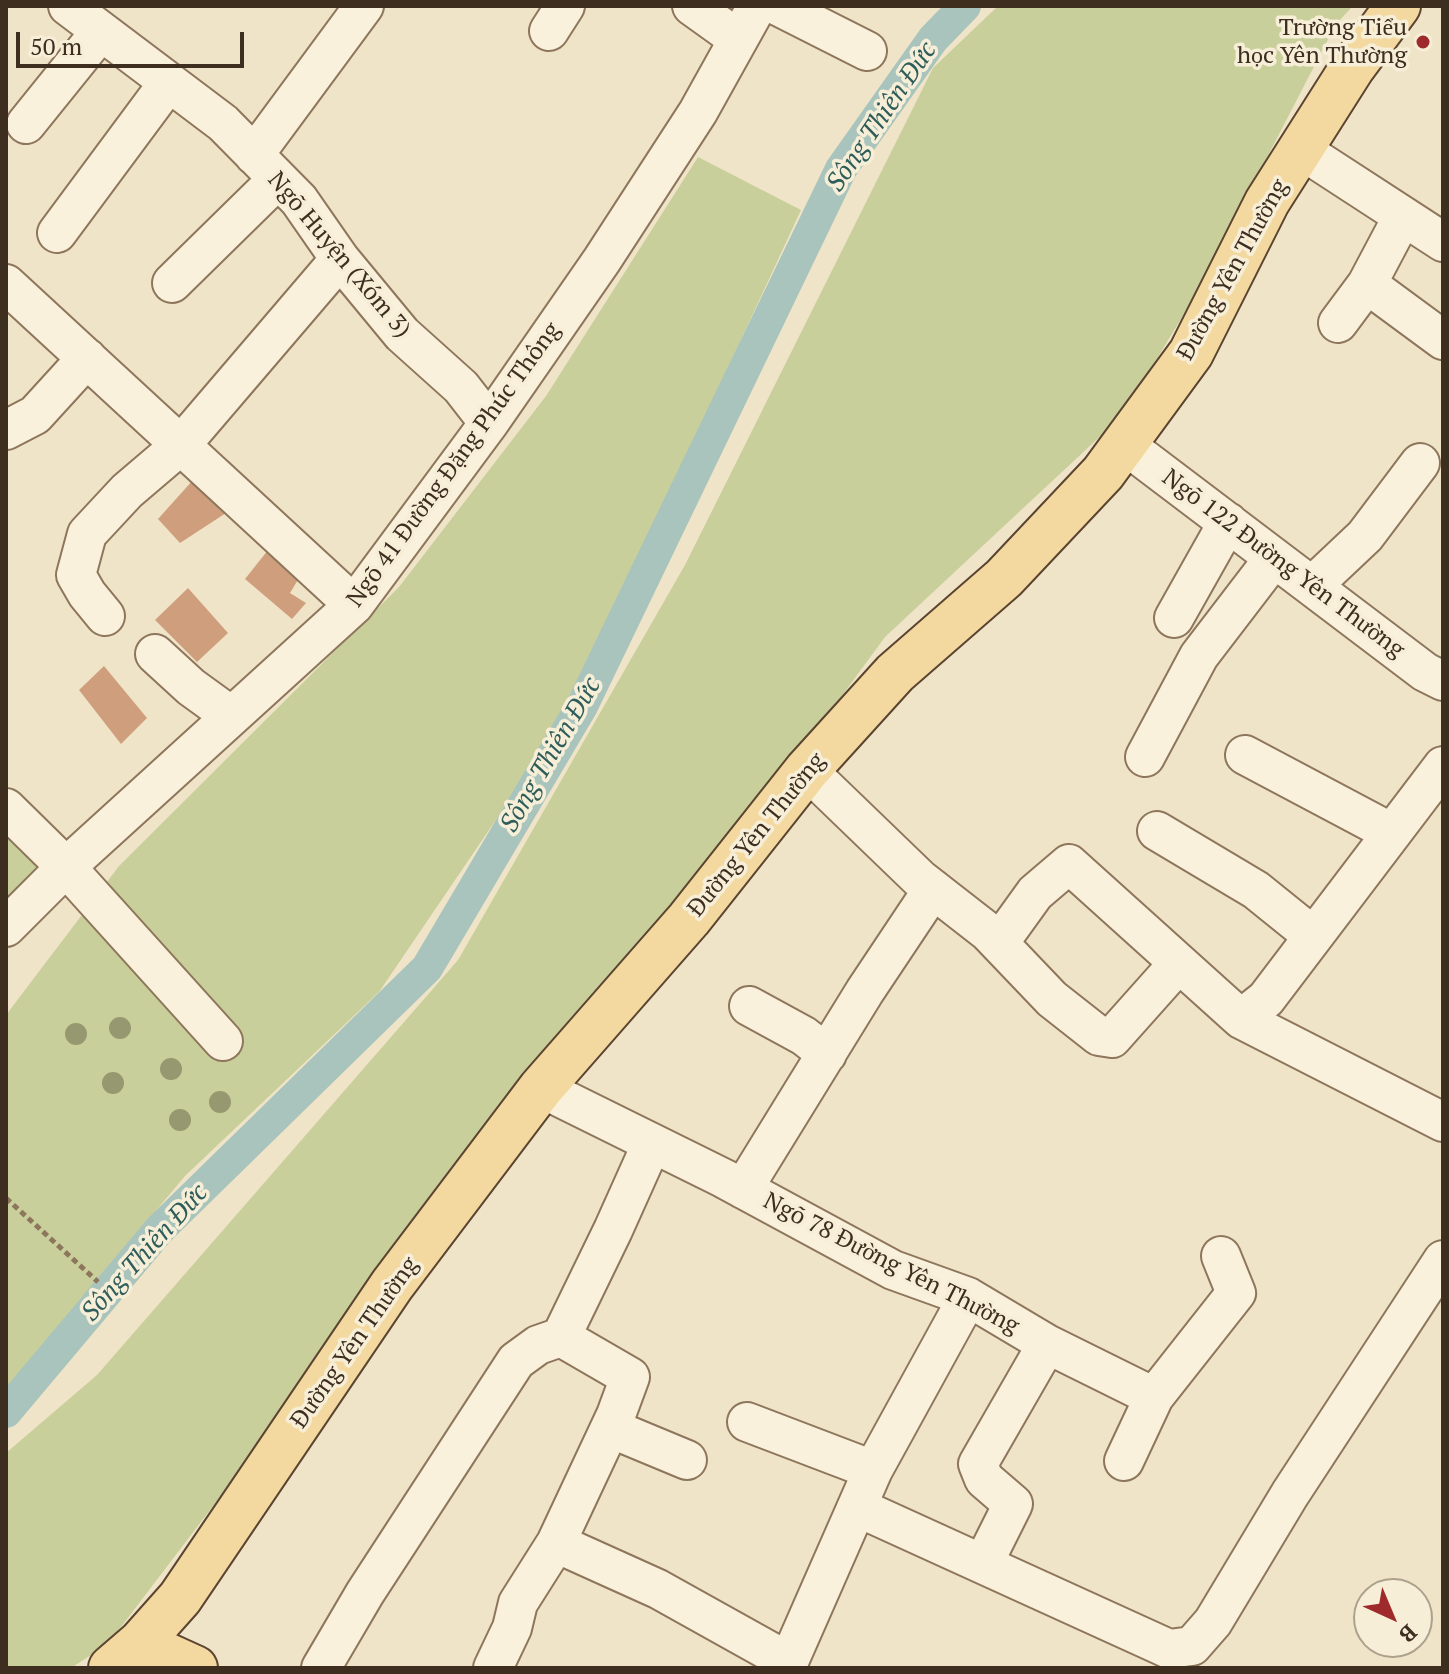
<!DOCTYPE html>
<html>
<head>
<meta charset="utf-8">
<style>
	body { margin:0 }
	#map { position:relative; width:1449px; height:1674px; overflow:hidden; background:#f0e4c8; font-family:"PT Serif",serif }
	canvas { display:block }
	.frame { position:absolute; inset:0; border:8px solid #3d2e20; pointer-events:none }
	.north { position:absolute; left:1353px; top:1578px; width:80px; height:80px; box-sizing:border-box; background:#f7eed8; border:2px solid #ada18e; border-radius:50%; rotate:136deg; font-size:22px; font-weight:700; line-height:32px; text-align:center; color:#3d2e20 }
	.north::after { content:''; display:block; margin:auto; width:28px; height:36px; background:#9e2a2b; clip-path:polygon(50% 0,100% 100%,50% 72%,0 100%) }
	.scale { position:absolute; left:16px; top:32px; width:228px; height:36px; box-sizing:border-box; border:4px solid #3d2e20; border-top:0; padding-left:10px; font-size:24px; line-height:28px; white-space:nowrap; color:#3d2e20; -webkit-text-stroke:6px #f7eed8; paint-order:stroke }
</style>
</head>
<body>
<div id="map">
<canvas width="1449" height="1674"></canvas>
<div class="frame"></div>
<div class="north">B</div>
<div class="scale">50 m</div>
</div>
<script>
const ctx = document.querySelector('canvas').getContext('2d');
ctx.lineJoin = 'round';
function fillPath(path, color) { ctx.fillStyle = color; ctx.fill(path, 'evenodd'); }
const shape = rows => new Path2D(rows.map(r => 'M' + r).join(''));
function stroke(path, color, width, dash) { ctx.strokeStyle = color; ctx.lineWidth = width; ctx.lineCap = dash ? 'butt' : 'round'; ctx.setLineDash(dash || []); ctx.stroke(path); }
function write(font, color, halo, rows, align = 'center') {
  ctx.font = font + ' "PT Serif",serif'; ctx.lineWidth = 7; ctx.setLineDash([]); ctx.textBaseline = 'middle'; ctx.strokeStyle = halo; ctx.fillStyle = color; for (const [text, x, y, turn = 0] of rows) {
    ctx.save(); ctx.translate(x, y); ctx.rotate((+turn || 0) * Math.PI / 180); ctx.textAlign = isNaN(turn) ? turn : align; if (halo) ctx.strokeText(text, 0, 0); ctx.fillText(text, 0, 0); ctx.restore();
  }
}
const green = shape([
	[998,6,1353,6,1336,24,1198,291,1122,416,885,637,715,869,499,1107,274,1426,108,1644,71,1668,6,1668,6,1453,97,1375,458,960,685,565,933,68],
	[698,157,801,210,677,478,540,755,379,992,185,1176,6,1390,6,1015,119,866,399,587,546,396],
	[6,816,59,859,6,910]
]);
const canal = shape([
	[6,1412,159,1230,427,968,582,706,841,169,933,39,965,6]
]);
const building = shape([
	[193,480,226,513,180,543,158,519],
	[276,540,305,568,290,593,306,603,292,619,245,579],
	[188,588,228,633,197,662,155,620],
	[104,666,147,718,121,744,79,690]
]);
const path = shape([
	[6,1198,98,1282]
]);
const minor = shape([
	[68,6,223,123,299,200,340,259,402,334,461,387,489,423],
	[692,6,738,39],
	[778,6,867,51],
	[549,31,565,6],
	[26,124,101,31],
	[1300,149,1443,242],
	[254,155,364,6],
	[57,233,169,82],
	[172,283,278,179],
	[6,284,354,605],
	[1367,284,1443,340],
	[1338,323,1367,284,1403,216],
	[6,430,35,415,87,358],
	[1124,444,1425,672,1443,681],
	[1312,586,1365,536,1420,463],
	[105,616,87,594,76,575,87,534,127,491,181,445,340,259],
	[1174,618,1228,522],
	[155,654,191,687,231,716],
	[1245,755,1392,833],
	[1145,757,1199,656,1274,558],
	[807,770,920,879,988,932,1052,999,1099,1036,1112,1038,1178,964],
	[6,808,66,867,223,1041],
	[1157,831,1256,890,1313,936],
	[6,927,66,867,354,605,489,423,602,260,698,112,757,6],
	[999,943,1035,893,1069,864,1241,1019,1443,1122],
	[749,1006,804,1036,827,1054],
	[1241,1019,1266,999,1443,766],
	[541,1088,723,1178,893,1270,968,1297,1047,1344,1154,1397],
	[743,1189,865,991,933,889],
	[747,1422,873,1470],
	[610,1428,687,1460],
	[1124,1461,1154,1397,1236,1293,1221,1256],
	[857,1507,1169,1649,1192,1646,1213,1622,1290,1494,1443,1260],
	[556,1543,658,1589,789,1662],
	[983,1564,1013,1504,984,1479,978,1464,1047,1344],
	[321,1668,365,1593,516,1361,538,1345,561,1337,613,1230,652,1143],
	[493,1668,512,1628,518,1603,556,1543,616,1415,630,1377,561,1337],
	[786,1668,873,1470,968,1297]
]);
const major = shape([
	[140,1643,195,1668],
	[111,1668,140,1643,180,1598,392,1285,541,1088,689,919,807,770,895,673,1004,578,1103,473,1191,353,1267,202,1352,68,1398,6]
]);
const trees = [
	[120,1028],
	[76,1034],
	[171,1069],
	[113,1083],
	[220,1102],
	[180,1120]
];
const markers = [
	[1423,42,8,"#9e2a2b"]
];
const poiNames = [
	["Trường Tiểu",1407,28],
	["học Yên Thường",1407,56]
];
const streetNames = [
	["Ngõ Huyện (Xóm 3)",339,255,50],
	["Đường Yên Thường",1233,270,-61],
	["Ngõ 41 Đường Đặng Phúc Thông",454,465,-54],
	["Ngõ 122 Đường Yên Thường",1283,564,37],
	["Đường Yên Thường",757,835,-51],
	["Ngõ 78 Đường Yên Thường",891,1264,27],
	["Đường Yên Thường",355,1343,-55]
];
const waterNames = [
	["Sông Thiên Đức",882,117,-56],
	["Sông Thiên Đức",551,755,-60],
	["Sông Thiên Đức",145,1253,-48]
];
fillPath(green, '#c9cf9b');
stroke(canal, '#a9c4bc', 32);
fillPath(building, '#cf9f7d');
stroke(minor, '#8d765c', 42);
stroke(major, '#5b4430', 48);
stroke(path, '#8d765c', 5, [6, 4]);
stroke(minor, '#faf1dc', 38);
stroke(major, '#f3d9a0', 44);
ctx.fillStyle = '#96986f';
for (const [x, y] of trees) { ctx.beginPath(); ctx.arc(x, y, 11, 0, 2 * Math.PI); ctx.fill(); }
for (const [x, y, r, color] of markers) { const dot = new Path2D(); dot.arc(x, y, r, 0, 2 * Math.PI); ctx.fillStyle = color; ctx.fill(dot); stroke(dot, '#f7eed8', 3); }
write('24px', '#3d2e20', '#f7eed8', poiNames, 'right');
write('24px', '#3d2e20', '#f7eed8', streetNames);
write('italic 26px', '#2f5d5a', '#f7eed8', waterNames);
</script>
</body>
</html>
